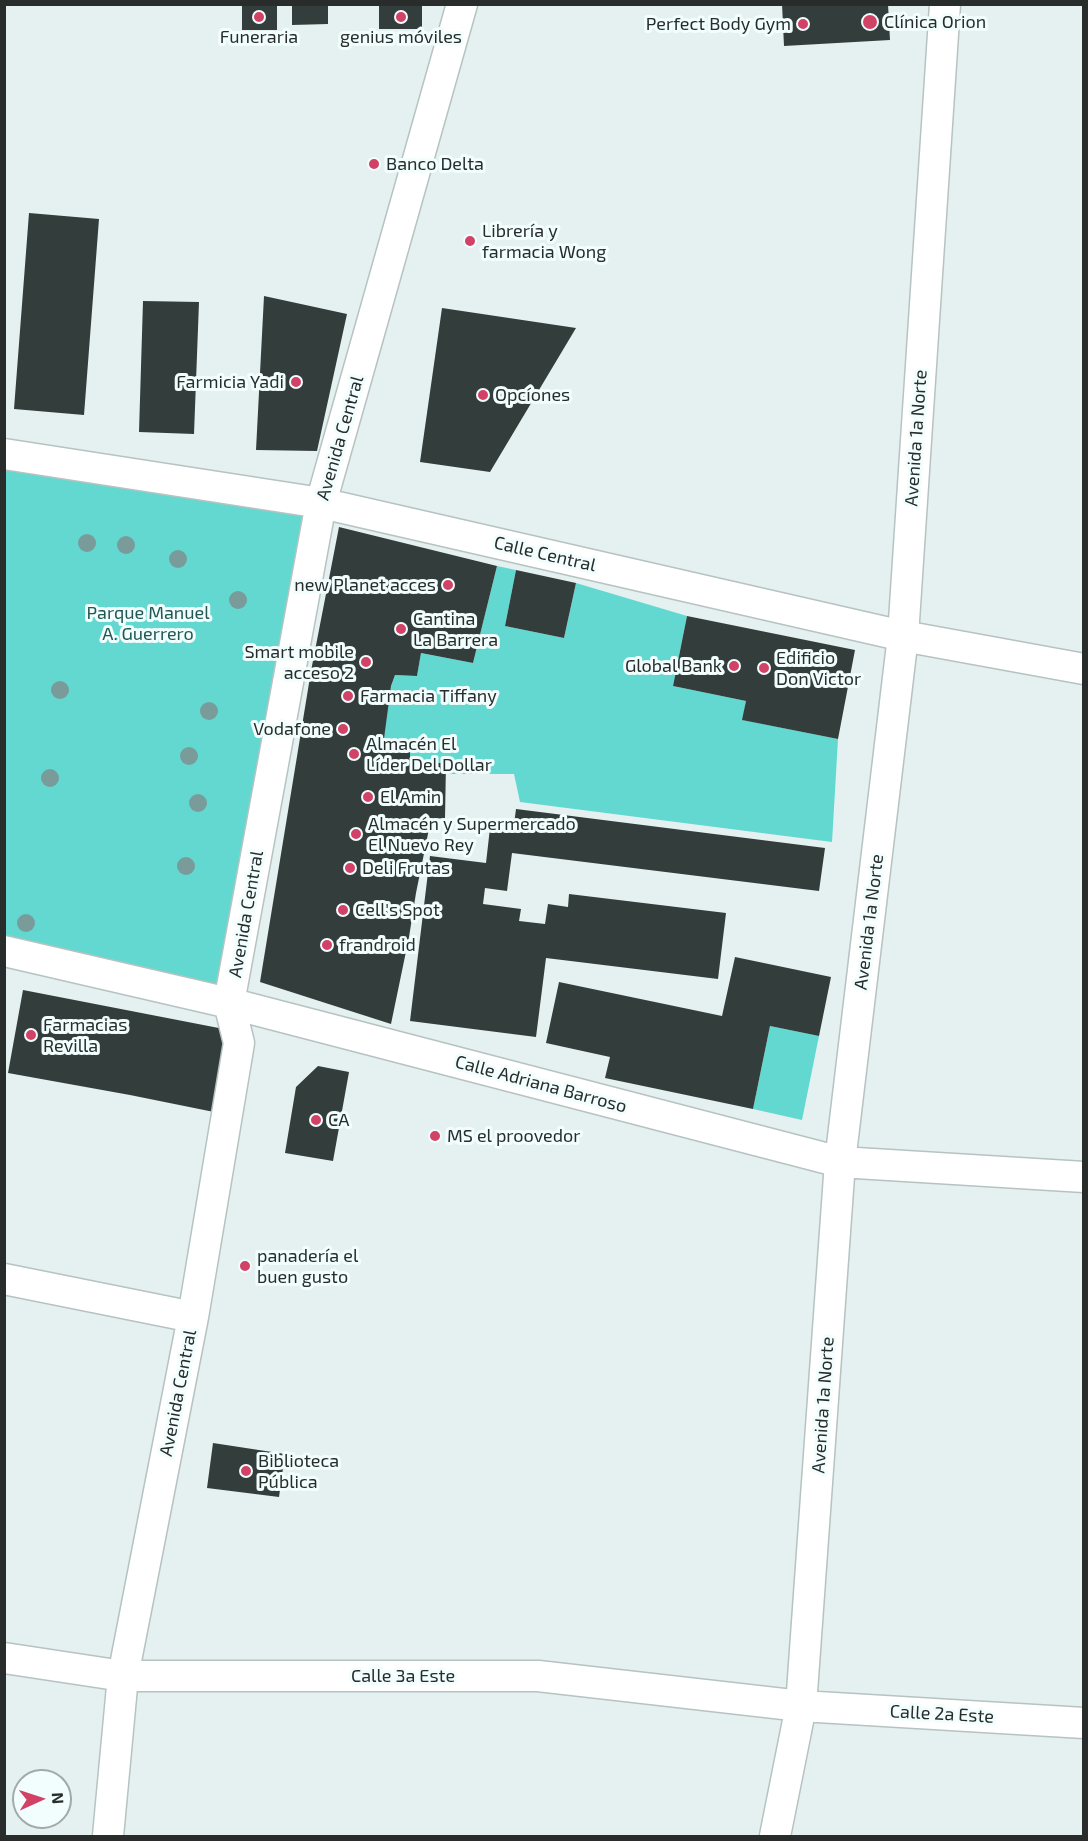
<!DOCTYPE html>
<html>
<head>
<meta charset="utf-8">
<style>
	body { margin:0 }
	#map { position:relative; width:1088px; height:1841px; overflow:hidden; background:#e4f1f0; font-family:"Exo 2",sans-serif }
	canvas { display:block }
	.frame { position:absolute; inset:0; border:6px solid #282d2c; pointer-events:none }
	.north { position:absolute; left:12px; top:1769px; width:60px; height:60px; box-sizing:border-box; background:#f1fefd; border:2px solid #a1aaa9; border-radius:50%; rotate:87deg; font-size:16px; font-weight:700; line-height:24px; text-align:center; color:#282d2c }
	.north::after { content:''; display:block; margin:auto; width:21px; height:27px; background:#d24266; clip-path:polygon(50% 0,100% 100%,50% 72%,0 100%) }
</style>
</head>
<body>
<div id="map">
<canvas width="1088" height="1841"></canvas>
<div class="frame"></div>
<div class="north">N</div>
</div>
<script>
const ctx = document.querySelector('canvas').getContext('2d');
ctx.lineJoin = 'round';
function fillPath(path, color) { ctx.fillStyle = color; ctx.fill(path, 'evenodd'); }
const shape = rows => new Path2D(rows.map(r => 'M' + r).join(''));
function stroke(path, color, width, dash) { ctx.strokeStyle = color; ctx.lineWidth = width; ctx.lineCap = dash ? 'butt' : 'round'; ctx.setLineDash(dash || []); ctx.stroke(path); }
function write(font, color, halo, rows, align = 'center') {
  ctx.font = font + ' "Exo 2",sans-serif'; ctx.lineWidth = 6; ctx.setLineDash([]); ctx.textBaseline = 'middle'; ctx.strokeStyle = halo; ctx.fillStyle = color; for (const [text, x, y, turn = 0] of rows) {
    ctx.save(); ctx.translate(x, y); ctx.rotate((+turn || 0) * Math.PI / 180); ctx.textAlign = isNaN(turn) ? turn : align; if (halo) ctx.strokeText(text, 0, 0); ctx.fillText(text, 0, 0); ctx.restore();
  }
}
const green = shape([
	[4,454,321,503,229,1003,5,951],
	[497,566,516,570,505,626,564,638,576,583,687,616,673,686,746,701,743,720,838,739,832,842,520,802,514,774,446,774,446,763,410,763,409,745,383,746,386,713,391,686,395,675,417,676,421,653,473,663],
	[770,1026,819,1036,802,1120,753,1109]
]);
const building = shape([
	[242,4,277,4,277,30,242,30],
	[292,4,328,4,328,24,292,25],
	[782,4,888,4,890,40,784,46],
	[379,5,422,5,422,29,379,29],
	[29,213,99,219,84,415,14,409],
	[264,296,347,314,317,451,256,450],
	[143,301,199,302,194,434,139,432],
	[442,308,576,328,490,472,420,462],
	[339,527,497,566,473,663,421,653,417,676,395,675,391,686,383,746,410,745,410,763,446,763,445,818,431,819,416,893,409,937,391,1024,260,982,311,671],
	[516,570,576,583,564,638,505,626],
	[687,616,855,650,838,739,742,720,746,701,673,686],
	[516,809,825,848,819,891,512,853,507,891,485,888,483,904,521,909,519,921,545,924,548,904,568,907,569,894,726,913,718,979,546,958,536,1037,410,1021,430,856,486,863,490,828,513,832],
	[735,957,831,977,819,1036,770,1026,753,1109,605,1078,610,1057,546,1043,559,982,722,1016],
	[23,990,229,1030,214,1112,130,1095,8,1073],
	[318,1066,349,1072,333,1161,285,1153,296,1087],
	[213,1443,285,1454,279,1497,207,1488]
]);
const minor = shape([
	[4,454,321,503,903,636,1084,669],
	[4,951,229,1003,840,1162,1084,1177],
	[4,1279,193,1317],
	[4,1658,123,1676,538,1676,801,1706,1084,1723],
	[108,1836,123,1676,193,1317,239,1043,229,1003,321,503,462,4],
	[775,1836,801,1706,840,1162,903,636,945,4]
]);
const trees = [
	[87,543],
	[126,545],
	[178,559],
	[238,600],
	[60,690],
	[209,711],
	[189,756],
	[50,778],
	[198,803],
	[186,866],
	[26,923]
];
const markers = [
	[259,17,6,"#d24266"],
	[401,17,6,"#d24266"],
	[870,22,8,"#d24266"],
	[803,24,6,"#d24266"],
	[374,164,6,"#d24266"],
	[470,241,6,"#d24266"],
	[296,382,6,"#d24266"],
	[483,395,6,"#d24266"],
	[448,585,6,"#d24266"],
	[401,629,6,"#d24266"],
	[366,662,6,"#d24266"],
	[734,666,6,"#d24266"],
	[764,668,6,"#d24266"],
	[348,696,6,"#d24266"],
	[343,729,6,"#d24266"],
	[354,754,6,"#d24266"],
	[368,797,6,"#d24266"],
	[356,834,6,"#d24266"],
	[350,868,6,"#d24266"],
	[343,910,6,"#d24266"],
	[327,945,6,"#d24266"],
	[31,1035,6,"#d24266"],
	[316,1120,6,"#d24266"],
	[435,1136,6,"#d24266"],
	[245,1266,6,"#d24266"],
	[246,1471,6,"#d24266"]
];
const poiNames = [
	["Clínica Orion",884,22],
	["Perfect Body Gym",791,24,"right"],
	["Funeraria",259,37,"center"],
	["genius móviles",401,37,"center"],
	["Banco Delta",386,164],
	["Librería y",482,231],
	["farmacia Wong",482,252],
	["Farmicia Yadi",284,382,"right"],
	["Opcíones",495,395],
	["new Planet acces",436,585,"right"],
	["Cantina",413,619],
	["La Barrera",413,640],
	["Smart mobile",354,652,"right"],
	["acceso 2",354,673,"right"],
	["Edificio",776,658],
	["Don Victor",776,679],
	["Global Bank",722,666,"right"],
	["Farmacia Tiffany",360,696],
	["Vodafone",331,729,"right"],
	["Almacén El",366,744],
	["Líder Del Dollar",366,765],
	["El Amin",380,797],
	["Almacén y Supermercado",368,824],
	["El Nuevo Rey",368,845],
	["Deli Frutas",362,868],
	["Cell's Spot",355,910],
	["frandroid",339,945],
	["Farmacias",43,1025],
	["Revilla",43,1046],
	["CA",328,1120],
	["MS el proovedor",447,1136],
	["panadería el",257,1256],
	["buen gusto",257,1277],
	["Biblioteca",258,1461],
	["Pública",258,1482]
];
const streetNames = [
	["Avenida Central",340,438,-74],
	["Avenida 1a Norte",916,438,-86],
	["Calle Central",545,554,13],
	["Avenida Central",246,914,-80],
	["Avenida 1a Norte",869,922,-83],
	["Calle Adriana Barroso",541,1084,15],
	["Avenida Central",178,1393,-79],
	["Avenida 1a Norte",823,1405,-86],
	["Calle 3a Este",403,1676],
	["Calle 2a Este",942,1714,3]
];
const parkNames = [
	["Parque Manuel",148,613],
	["A. Guerrero",148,634]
];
fillPath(green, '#62d8d0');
fillPath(building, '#333d3c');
stroke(minor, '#b6c3c1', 33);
stroke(minor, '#fff', 30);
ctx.fillStyle = '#799c9a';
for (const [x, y] of trees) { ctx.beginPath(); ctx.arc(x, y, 9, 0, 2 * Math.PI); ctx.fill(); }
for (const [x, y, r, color] of markers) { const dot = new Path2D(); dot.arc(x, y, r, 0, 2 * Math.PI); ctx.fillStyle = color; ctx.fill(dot); stroke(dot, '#f1fefd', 2); }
write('18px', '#282d2c', '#f1fefd', poiNames, 'left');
write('18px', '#282d2c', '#f1fefd', streetNames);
write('18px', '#225753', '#f1fefd', parkNames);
</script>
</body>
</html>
